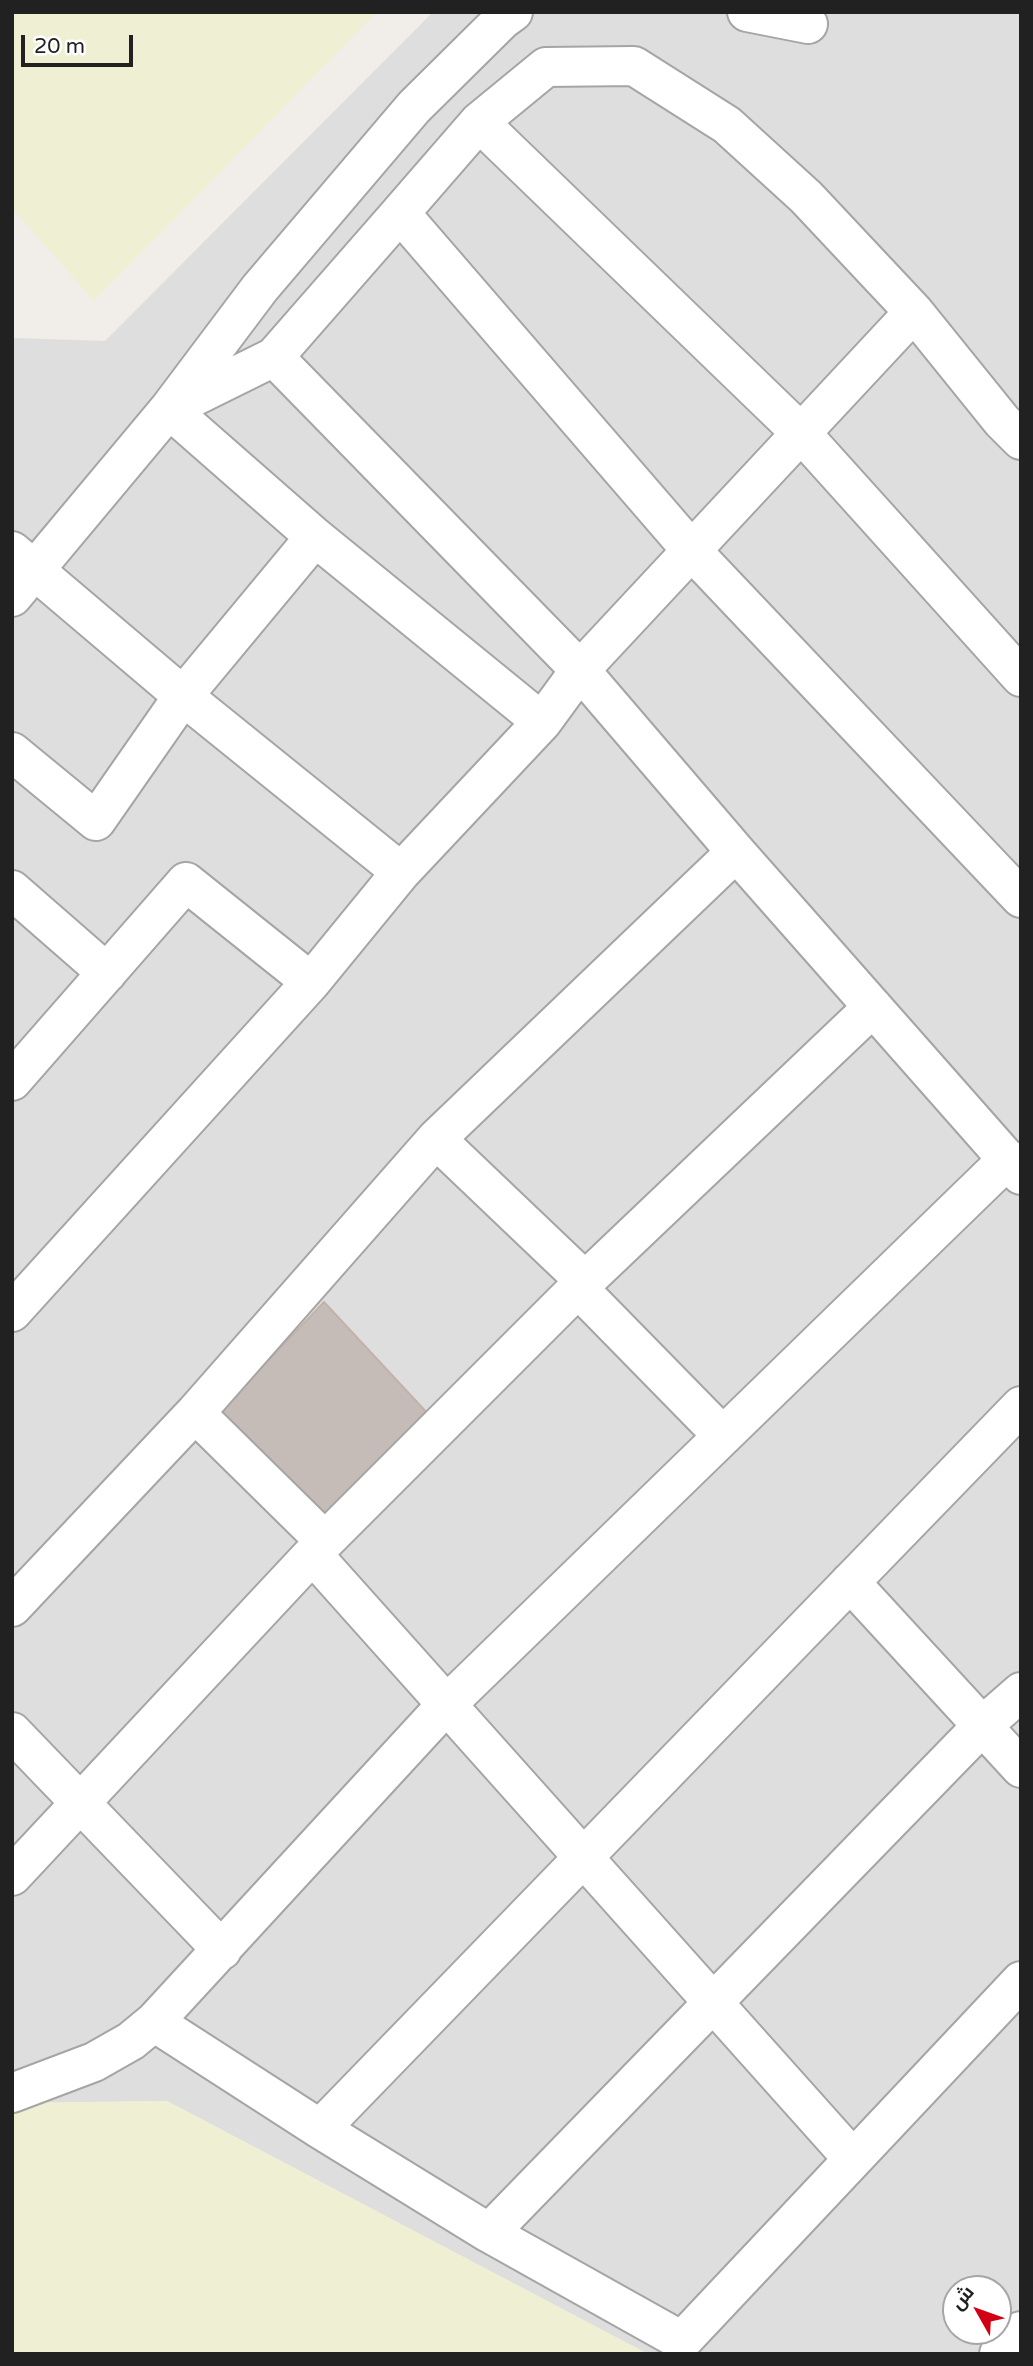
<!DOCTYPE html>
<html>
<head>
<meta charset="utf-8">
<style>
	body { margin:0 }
	#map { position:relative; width:1033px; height:2366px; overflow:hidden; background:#f1ede8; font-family:"Varela Round",Cairo,sans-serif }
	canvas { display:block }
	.frame { position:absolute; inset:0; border:14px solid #212121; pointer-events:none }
	.north { position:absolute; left:942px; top:2275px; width:70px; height:70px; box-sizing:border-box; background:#fff; border:2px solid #a6a6a6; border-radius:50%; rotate:310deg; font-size:19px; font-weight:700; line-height:28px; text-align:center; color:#212121 }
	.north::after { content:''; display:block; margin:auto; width:24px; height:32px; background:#d20015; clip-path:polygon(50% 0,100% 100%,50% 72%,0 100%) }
	.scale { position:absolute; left:21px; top:35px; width:112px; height:32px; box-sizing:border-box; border:4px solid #212121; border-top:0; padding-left:9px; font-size:21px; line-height:24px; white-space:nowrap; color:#212121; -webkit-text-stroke:5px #fff; paint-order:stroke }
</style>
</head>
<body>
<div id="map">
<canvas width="1033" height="2366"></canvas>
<div class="frame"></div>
<div class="north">ش</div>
<div class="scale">20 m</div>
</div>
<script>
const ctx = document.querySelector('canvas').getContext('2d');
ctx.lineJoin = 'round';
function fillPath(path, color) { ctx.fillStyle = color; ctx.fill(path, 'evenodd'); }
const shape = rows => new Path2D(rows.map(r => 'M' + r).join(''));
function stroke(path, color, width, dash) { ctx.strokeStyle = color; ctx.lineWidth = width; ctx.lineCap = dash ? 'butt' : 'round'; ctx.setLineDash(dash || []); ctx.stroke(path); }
const residential = shape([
	[433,12,1021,12,1021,2354,648,2354,167,2101,12,2103,12,338,105,341],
	[956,2289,998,2289,998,2331,956,2331]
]);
const farmland = shape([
	[12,12,377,12,94,301,12,208],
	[167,2101,648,2354,12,2354,12,2103]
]);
const building = shape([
	[324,1302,430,1416,318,1521,210,1421,324,1302]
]);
const minor = shape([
	[747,12,808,24],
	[479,122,802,434,1021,677],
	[400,213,479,122,546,67,634,66,727,125,806,197,914,312,1002,421,1021,440],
	[274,357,580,670,736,852,1021,1175],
	[12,551,183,696,401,872],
	[12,597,169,409,260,288,414,107,502,20,513,12],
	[542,722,315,537,169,409,274,357,400,213,692,551,1021,898],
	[12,752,96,821,183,696,315,537],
	[12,890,107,973],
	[12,1081,186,882,311,982],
	[436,1139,585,1281],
	[578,1288,723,1436],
	[12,1312,311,982,401,872,542,722,580,670,914,312],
	[195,1413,325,1541],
	[313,1555,853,2159],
	[850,1582,1021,1768],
	[12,1607,195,1413,436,1139,736,852],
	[12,1732,222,1950],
	[12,1876,325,1541,585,1281,873,1007],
	[154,2022,320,2129,489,2233,682,2341,1021,1981],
	[12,2093,94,2062,131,2041,154,2022,446,1705,1008,1159],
	[320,2129,1021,1406],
	[489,2233,982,1726,1021,1692],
	[999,2354,1021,2331]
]);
fillPath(residential, '#dfdede');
fillPath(farmland, '#efefd3');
fillPath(building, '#c6bcb7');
stroke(building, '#c3b2aa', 2);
stroke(minor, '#a5a5a5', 42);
stroke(minor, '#fff', 38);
</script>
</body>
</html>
